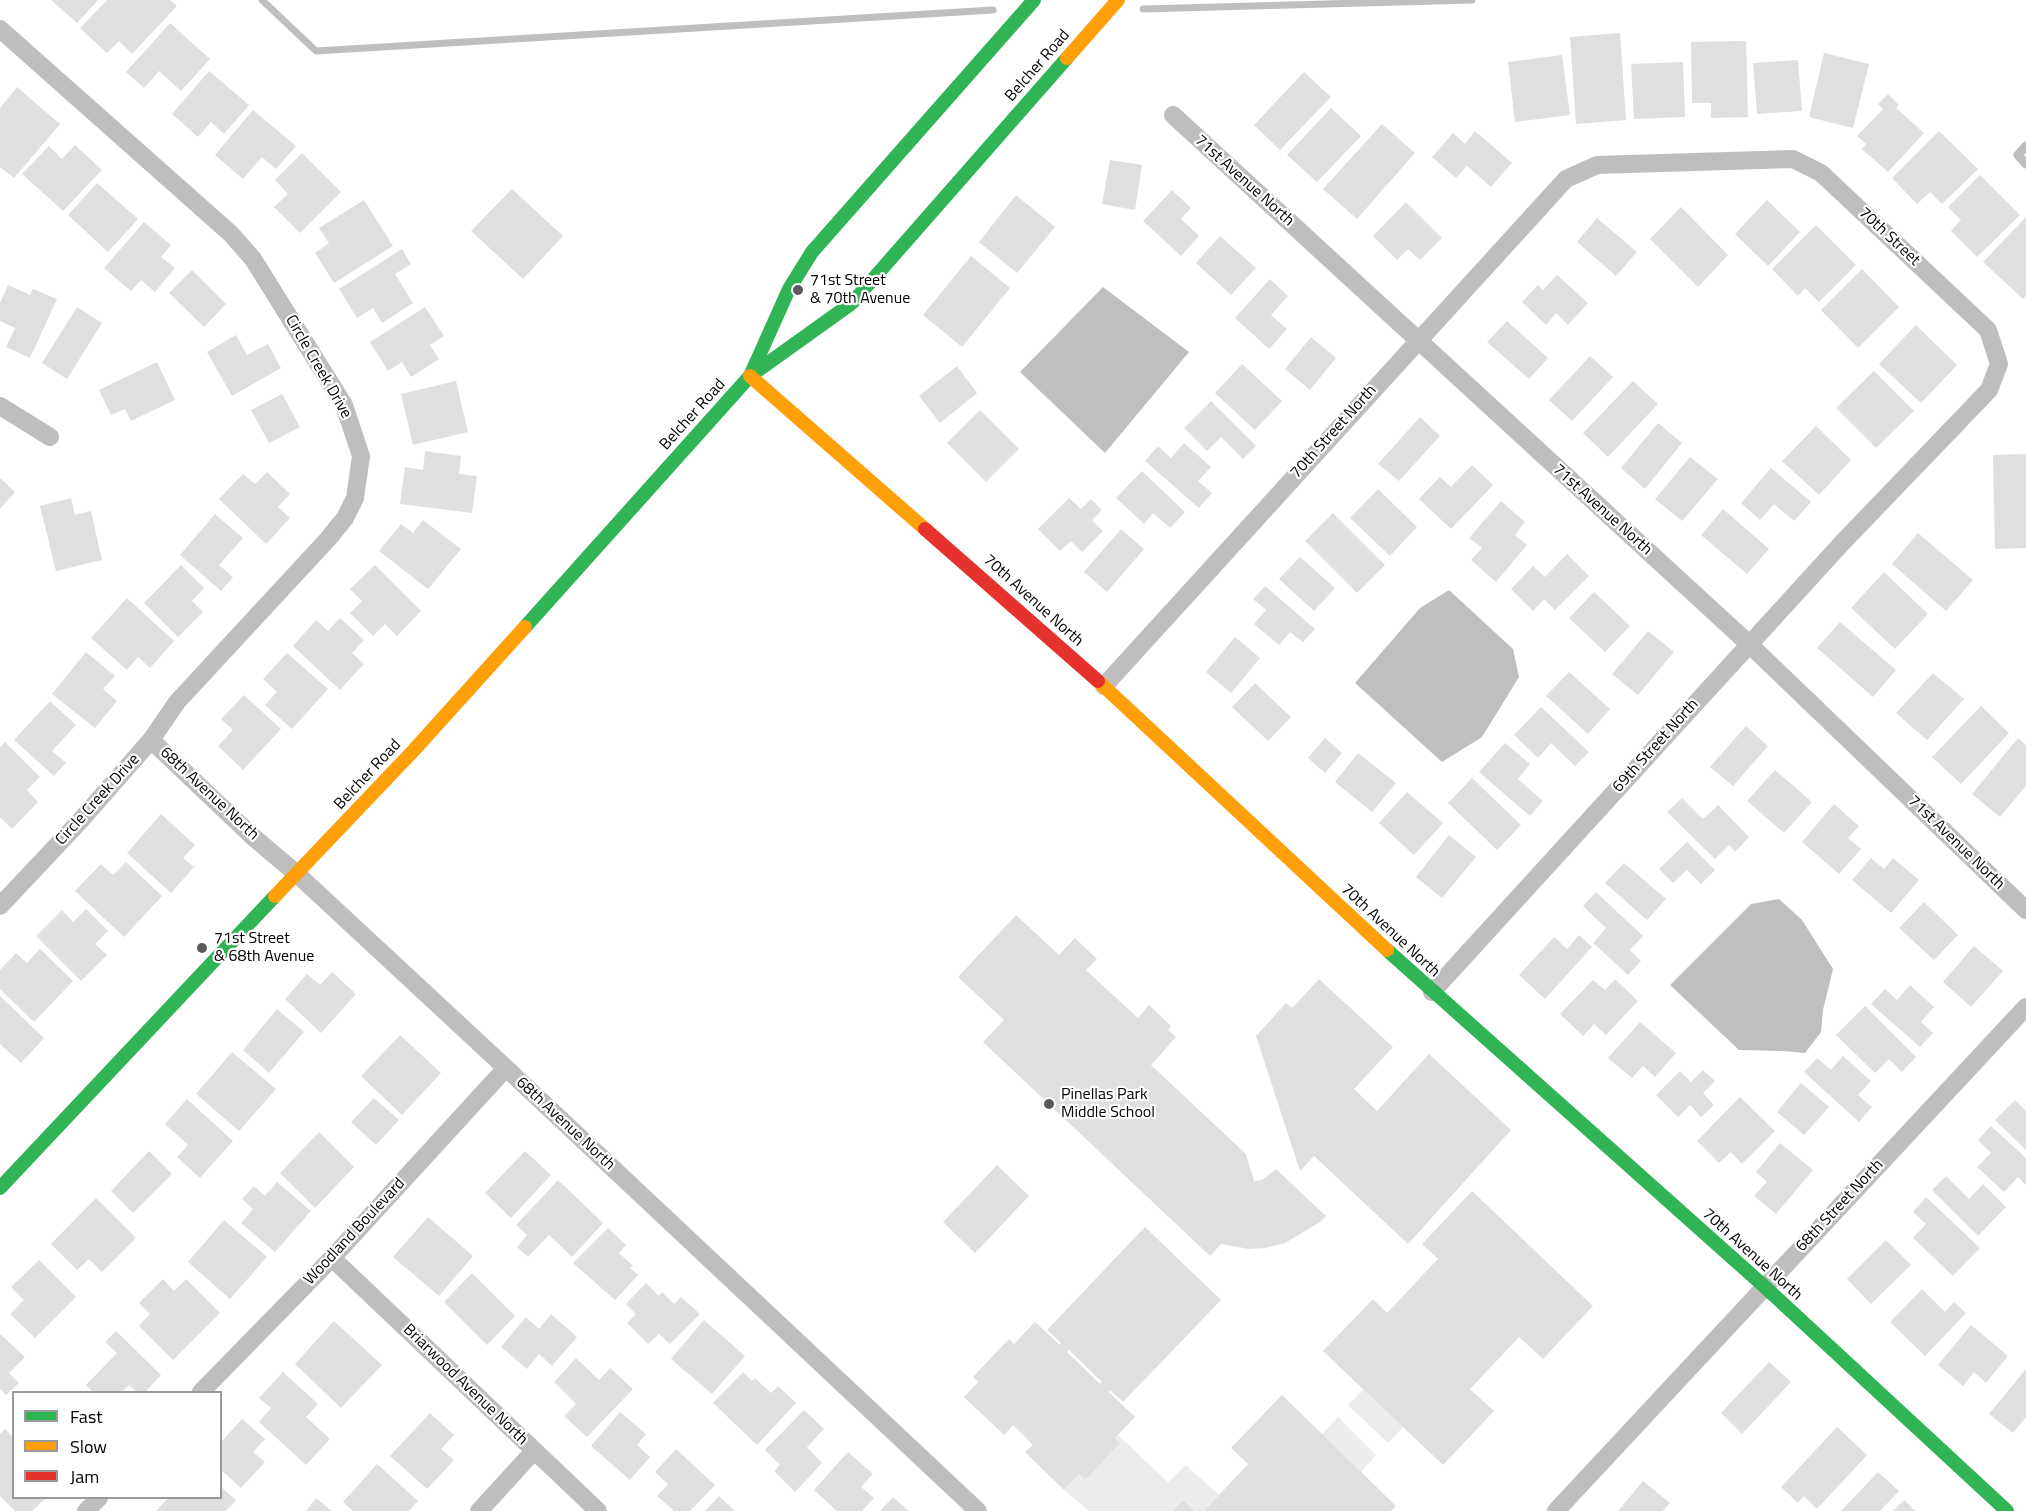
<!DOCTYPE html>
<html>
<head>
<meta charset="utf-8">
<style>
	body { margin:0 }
	#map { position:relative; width:2026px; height:1511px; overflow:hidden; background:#fff; font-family:"Titillium Web",sans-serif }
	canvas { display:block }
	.legend { position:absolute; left:12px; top:1391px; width:210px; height:108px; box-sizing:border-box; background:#fff; border:2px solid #999; margin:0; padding:8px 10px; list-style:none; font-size:18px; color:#000 }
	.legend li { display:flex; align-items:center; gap:12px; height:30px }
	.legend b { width:30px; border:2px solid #999 }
</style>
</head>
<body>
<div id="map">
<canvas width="2026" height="1511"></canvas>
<ul class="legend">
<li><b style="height:8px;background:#30b455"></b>Fast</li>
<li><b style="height:8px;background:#ff9f0a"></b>Slow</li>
<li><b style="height:8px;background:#e5322d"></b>Jam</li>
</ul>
</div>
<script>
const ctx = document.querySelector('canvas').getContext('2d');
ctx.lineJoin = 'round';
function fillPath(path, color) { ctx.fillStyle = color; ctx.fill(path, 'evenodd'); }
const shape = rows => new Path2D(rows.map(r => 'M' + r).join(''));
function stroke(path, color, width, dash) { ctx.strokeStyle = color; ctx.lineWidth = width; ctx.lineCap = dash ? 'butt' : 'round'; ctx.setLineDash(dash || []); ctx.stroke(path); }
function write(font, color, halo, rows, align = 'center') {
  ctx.font = font + ' "Titillium Web",sans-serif'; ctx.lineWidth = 4.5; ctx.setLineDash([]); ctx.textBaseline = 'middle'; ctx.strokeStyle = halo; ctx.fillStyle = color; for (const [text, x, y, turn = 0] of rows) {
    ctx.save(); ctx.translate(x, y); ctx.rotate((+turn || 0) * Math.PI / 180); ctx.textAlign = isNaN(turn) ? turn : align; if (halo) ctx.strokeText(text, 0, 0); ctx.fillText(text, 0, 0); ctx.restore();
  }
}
const green = shape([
	[1364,1389,1403,1427,1388,1443,1348,1405],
	[1338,1417,1376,1455,1361,1472,1322,1434],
	[1118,1435,1168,1482,1186,1465,1219,1495,1204,1511,1195,1511,1183,1500,1173,1511,1089,1511,1064,1490,1080,1474,1085,1479,1120,1443,1115,1438]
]);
const water = shape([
	[1103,287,1189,352,1105,453,1020,372],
	[1449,590,1513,649,1519,677,1482,737,1442,762,1355,683,1420,608],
	[1779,899,1802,920,1833,969,1823,1010,1821,1032,1805,1053,1783,1051,1739,1050,1670,985,1751,904]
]);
const stream = shape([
	[262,0,316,51,993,10],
	[1143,9,1472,0]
]);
const building = shape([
	[51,0,98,0,77,23],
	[107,0,170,0,177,6,132,54,119,41,107,53,80,28],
	[170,23,210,59,181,91,159,71,144,88,126,72],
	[1620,33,1626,120,1576,124,1570,37],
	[1746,41,1748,117,1711,118,1711,103,1692,103,1691,42],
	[1824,53,1869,64,1853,128,1809,117],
	[1562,55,1570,115,1515,122,1508,62],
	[1798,60,1802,111,1757,114,1753,63],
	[1683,62,1685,117,1634,119,1631,64],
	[209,71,249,105,224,134,211,122,198,137,172,114],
	[1304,72,1331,97,1280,150,1254,125],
	[17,87,60,124,14,178,0,167,0,108],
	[1888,94,1899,105,1896,108,1924,133,1888,172,1862,149,1866,144,1857,136,1883,109,1878,104],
	[1331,108,1361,136,1317,182,1287,155],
	[253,110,296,146,276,169,262,157,243,179,215,155],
	[1382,124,1415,153,1357,219,1323,189],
	[1475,131,1512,163,1491,187,1467,166,1456,178,1432,157,1453,133,1465,144],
	[1939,131,1978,169,1942,204,1930,192,1917,204,1892,178],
	[75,145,102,170,63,211,22,174,49,146,62,159],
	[302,153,341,192,300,233,274,207,288,194,275,180],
	[1110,160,1142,165,1135,210,1102,204],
	[1980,175,2020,215,1977,257,1951,231,1961,220,1948,207],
	[97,183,138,219,108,252,68,215],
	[512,189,563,236,523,279,471,231],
	[1172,190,1191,208,1181,219,1199,236,1181,256,1143,221],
	[1016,195,1055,227,1017,273,979,242],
	[364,200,393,246,334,283,315,253,329,243,319,228],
	[1767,200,1800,232,1768,266,1735,234],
	[1406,202,1442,238,1420,260,1408,249,1397,260,1373,236],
	[1681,207,1728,255,1698,287,1650,239],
	[2026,217,2026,296,2023,299,1983,262],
	[1597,218,1637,252,1616,276,1577,242],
	[144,222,171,245,161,257,175,268,155,292,141,280,131,291,104,268],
	[1816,225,1856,265,1819,302,1805,288,1798,296,1772,269],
	[1220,236,1256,268,1231,295,1196,263],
	[402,249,411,264,395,274,413,303,382,323,373,308,357,318,339,289],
	[971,256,1010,288,962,347,923,315],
	[1862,269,1899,307,1858,348,1821,310],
	[192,270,226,304,204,327,169,293],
	[1557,275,1588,303,1568,325,1556,313,1546,325,1522,302,1538,285,1543,290],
	[1270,279,1288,296,1271,315,1287,329,1269,349,1235,318],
	[8,285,30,295,33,289,57,299,30,358,6,347,15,328,0,321,0,303],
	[77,307,102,323,67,379,42,363],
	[425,307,444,336,430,345,439,359,411,377,402,362,388,371,370,342],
	[1507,321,1548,358,1529,379,1487,342],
	[1916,325,1957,365,1921,403,1879,364],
	[236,335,247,355,268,344,281,368,232,396,207,352],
	[1311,337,1336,358,1310,390,1285,369],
	[1590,356,1613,377,1572,421,1549,400],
	[157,362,175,400,131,421,125,409,111,415,99,390],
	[1242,364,1282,401,1255,430,1215,393],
	[957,366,977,393,940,423,919,396],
	[1874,371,1914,411,1876,448,1836,408],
	[456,381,468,432,413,445,401,394],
	[1633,381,1658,404,1608,457,1583,433],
	[282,394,300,427,269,443,251,410],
	[1211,401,1256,446,1243,459,1221,437,1207,451,1184,428],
	[980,410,1019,449,986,482,947,443],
	[1420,417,1440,436,1399,481,1378,464],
	[1658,423,1682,443,1645,489,1621,468],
	[1816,426,1851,460,1819,495,1782,461],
	[1184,443,1211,467,1198,481,1212,493,1199,508,1145,461,1158,446,1171,458],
	[425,451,461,456,459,474,477,476,472,513,400,504,405,467,423,470],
	[2026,454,2026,548,1995,549,1993,455],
	[1690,457,1718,479,1682,521,1655,499],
	[1472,465,1493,485,1451,529,1419,499,1440,477,1451,487],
	[1771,468,1811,502,1794,521,1774,504,1760,520,1741,503],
	[1142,471,1185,512,1170,528,1153,513,1144,524,1116,498],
	[267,472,290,494,278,507,290,518,266,544,219,499,243,474,255,484],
	[0,478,15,492,0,509],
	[1378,489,1417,527,1390,556,1350,518],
	[71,498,75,515,91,511,102,560,56,571,40,506],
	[1069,498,1081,509,1091,499,1102,510,1092,520,1103,531,1082,552,1071,541,1060,551,1038,529],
	[1501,501,1525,522,1515,535,1527,545,1496,582,1471,560,1482,548,1469,538],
	[1723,509,1769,549,1747,574,1701,535],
	[1333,513,1385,565,1357,593,1305,541],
	[215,514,243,538,219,565,233,577,221,591,180,555],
	[423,520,461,549,428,589,379,551,401,524,413,533],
	[1121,529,1144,549,1107,592,1084,572],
	[1918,533,1973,580,1946,611,1892,564],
	[1567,554,1589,576,1555,610,1544,599,1533,611,1511,589,1533,566,1545,577],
	[1300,557,1335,588,1314,611,1279,579],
	[181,565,204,588,192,601,203,612,178,637,144,603],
	[375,565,421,611,397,636,385,624,373,636,350,613,362,601,350,589],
	[1884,572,1928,614,1895,649,1851,608],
	[1265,586,1315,629,1303,642,1290,632,1279,645,1254,624,1266,610,1253,599],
	[1594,592,1630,626,1605,652,1569,618],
	[127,598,174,641,150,668,138,657,127,670,91,638],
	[340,618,364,640,352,653,364,664,340,690,293,646,316,620,328,631],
	[1840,622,1896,670,1873,697,1817,648],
	[1648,631,1674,652,1638,695,1612,674],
	[1235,637,1260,658,1231,693,1206,672],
	[86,652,115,676,103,689,117,701,95,728,52,694],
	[287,653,328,689,292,729,265,705,277,692,263,679],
	[1569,672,1610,709,1588,734,1546,696],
	[1933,673,1964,699,1927,740,1896,713],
	[1255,683,1291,717,1268,741,1232,707],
	[244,695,281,729,243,770,218,746,233,730,221,719],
	[50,701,76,725,52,751,66,763,54,776,14,740],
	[1981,706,2009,733,1961,784,1932,757],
	[1541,707,1589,752,1575,766,1551,743,1538,758,1514,735],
	[1746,726,1768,746,1733,786,1710,767],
	[1325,738,1342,753,1325,773,1308,758],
	[2018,738,2026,745,2026,786,2000,817,1972,794],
	[5,742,40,777,27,790,38,802,12,829,0,817,0,747],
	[1505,743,1530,764,1518,779,1543,801,1530,816,1479,772],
	[1358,753,1396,783,1372,812,1335,782],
	[1775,770,1812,802,1784,833,1747,801],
	[1472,778,1521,825,1497,850,1448,803],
	[1407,792,1443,823,1414,855,1379,823],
	[1682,798,1703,819,1718,805,1749,837,1735,852,1729,845,1715,859,1667,812],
	[1834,804,1859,826,1848,838,1861,849,1839,874,1802,842],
	[161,814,195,845,183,858,194,867,171,893,127,853],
	[1449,835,1476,857,1442,898,1416,877],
	[1687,842,1715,870,1701,884,1687,870,1673,883,1659,869],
	[1871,858,1884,869,1893,858,1919,880,1891,913,1852,880],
	[126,862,162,896,124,937,75,891,101,864,113,875],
	[1624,863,1666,899,1647,920,1605,883],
	[1596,892,1643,936,1630,950,1641,961,1628,975,1593,943,1606,928,1583,906],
	[1924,902,1958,935,1934,960,1899,928],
	[86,909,108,931,95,944,107,955,81,981,36,936,62,910,73,922],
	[1016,915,1059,955,1075,938,1097,959,1086,970,1138,1018,1149,1005,1171,1026,1168,1030,1176,1037,1151,1065,1246,1154,1254,1181,1262,1180,1276,1169,1326,1216,1320,1222,1285,1243,1265,1248,1249,1249,1221,1244,1210,1256,983,1042,1004,1020,958,977],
	[1579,935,1592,947,1545,999,1519,975,1554,937,1567,949],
	[1974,946,2003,971,1971,1007,1943,982],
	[40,949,73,981,34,1022,0,989,0,970,16,953,27,963],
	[332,972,356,994,321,1033,285,999,307,974,320,985],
	[1319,979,1393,1047,1354,1089,1377,1111,1429,1054,1511,1130,1408,1244,1314,1156,1300,1171,1256,1036,1286,1003,1292,1008],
	[1615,979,1638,1001,1606,1035,1594,1024,1583,1036,1560,1014,1593,980,1605,990],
	[1910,985,1934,1007,1921,1022,1933,1033,1920,1047,1871,1004,1885,989,1897,1000],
	[0,996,44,1038,21,1063,0,1044],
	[1865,1006,1916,1057,1902,1072,1889,1059,1875,1073,1836,1035],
	[277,1009,304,1032,269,1073,243,1050],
	[1640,1022,1676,1053,1655,1077,1643,1066,1632,1078,1608,1058],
	[400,1035,441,1073,402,1115,361,1076],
	[232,1052,276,1089,239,1131,196,1094],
	[1843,1056,1871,1081,1858,1095,1872,1107,1859,1122,1804,1072,1817,1058,1831,1070],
	[1703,1070,1715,1081,1703,1093,1714,1105,1701,1117,1690,1105,1678,1117,1656,1095,1680,1071,1691,1082],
	[1801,1083,1829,1107,1804,1135,1777,1112],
	[1740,1097,1775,1131,1742,1164,1731,1152,1719,1163,1697,1141],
	[374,1098,399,1120,376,1145,351,1122],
	[187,1099,233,1141,200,1178,177,1157,188,1145,165,1124],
	[2015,1100,2026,1111,2026,1150,1995,1120],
	[1991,1126,2026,1158,2026,1185,2018,1177,2004,1192,1977,1167,1991,1153,1978,1140],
	[319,1132,354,1167,315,1208,280,1173],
	[1780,1143,1813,1170,1776,1214,1754,1196,1767,1182,1756,1172],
	[149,1151,172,1174,133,1213,111,1191],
	[525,1151,551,1175,511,1218,485,1193],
	[997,1165,1029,1196,975,1253,943,1222],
	[1946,1176,1969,1199,1983,1184,2006,1207,1978,1236,1932,1190],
	[558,1180,603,1223,572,1257,549,1235,528,1257,517,1247,527,1235,516,1225],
	[277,1182,311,1211,275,1252,241,1223,253,1209,242,1199,254,1186,265,1196],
	[1472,1191,1593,1306,1543,1359,1519,1337,1470,1389,1494,1411,1443,1465,1323,1351,1373,1299,1387,1313,1419,1279,1438,1259,1422,1244],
	[1926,1197,1980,1248,1953,1276,1913,1238,1926,1224,1913,1212],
	[96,1198,136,1238,102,1272,89,1259,77,1270,51,1244],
	[428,1217,473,1256,439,1296,393,1257],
	[224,1220,267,1257,230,1299,188,1262],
	[1145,1227,1221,1300,1123,1402,1110,1390,1109,1392,1135,1417,1115,1438,1120,1443,1085,1480,1080,1474,1064,1490,1025,1452,1033,1445,1013,1425,1004,1435,964,1397,978,1382,973,1377,1009,1339,1014,1344,1035,1322,1060,1345,1061,1343,1047,1330],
	[1069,1350,1102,1382,1100,1384,1067,1352],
	[608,1228,626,1245,619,1253,633,1266,630,1268,638,1275,615,1300,573,1263],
	[1886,1240,1911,1265,1871,1304,1847,1279],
	[39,1260,76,1297,35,1338,10,1314,24,1300,11,1287],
	[472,1273,515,1316,487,1345,444,1302],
	[163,1279,174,1291,186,1279,220,1313,173,1360,139,1326,150,1314,139,1303],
	[646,1283,659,1296,662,1292,674,1304,681,1297,700,1314,670,1344,659,1334,648,1344,627,1323,636,1314,626,1304],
	[1922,1289,1945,1312,1954,1302,1966,1313,1925,1356,1890,1322],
	[551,1314,577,1337,552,1366,539,1354,527,1369,501,1347,526,1317,539,1329],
	[704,1320,745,1356,712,1394,671,1359],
	[334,1321,382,1365,341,1408,295,1364],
	[1971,1325,2008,1356,1986,1383,1974,1372,1963,1386,1938,1365],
	[116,1331,161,1375,145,1392,137,1392,129,1385,122,1392,93,1392,86,1385,117,1353,105,1342],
	[0,1334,25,1357,9,1373,19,1383,6,1395,0,1389],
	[576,1358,599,1380,610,1368,633,1389,587,1437,564,1416,576,1404,554,1382],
	[1769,1362,1791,1382,1742,1434,1721,1413],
	[2026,1369,2026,1417,2013,1433,1989,1414],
	[283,1372,318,1404,306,1417,330,1439,306,1465,259,1422,271,1408,259,1398],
	[743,1372,752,1381,755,1378,771,1393,778,1386,796,1403,757,1445,713,1403],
	[1282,1395,1396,1506,1391,1511,1204,1511,1248,1464,1231,1448],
	[804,1410,824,1429,807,1447,822,1463,795,1492,774,1471,780,1465,765,1450],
	[620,1412,646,1434,637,1445,650,1457,630,1480,591,1446],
	[430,1413,454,1435,441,1449,454,1460,427,1489,390,1456],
	[242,1419,265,1439,253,1452,265,1462,241,1488,220,1469,220,1443],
	[1837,1427,1867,1455,1817,1509,1804,1496,1798,1503,1781,1487],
	[5,1429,14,1438,14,1498,46,1498,32,1511,15,1511,0,1496,0,1434],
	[676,1449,715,1485,690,1511,674,1511,657,1496,668,1484,655,1472],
	[848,1452,873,1474,861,1487,874,1498,862,1511,837,1511,814,1490],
	[377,1464,418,1501,409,1511,353,1511,343,1502],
	[1878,1472,1899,1491,1880,1511,1841,1511],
	[1643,1481,1670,1503,1663,1511,1618,1511],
	[220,1486,236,1500,226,1511,156,1511,168,1498,220,1498],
	[719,1496,735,1511,705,1511],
	[893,1497,909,1511,880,1511],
	[316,1498,332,1511,306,1511],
	[1183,1500,1195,1511,1173,1511],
	[1904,1500,1916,1511,1893,1511]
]);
const lane = shape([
	[2026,146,2018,155,2026,164]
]);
const street = shape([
	[0,29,231,234,253,259,344,405,361,456,355,498,345,518,328,539,177,702,151,740,80,821,0,906],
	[1173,115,1749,644,2026,910],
	[0,406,50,437],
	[1104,686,1566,179,1597,165,1793,159,1821,173,1988,330,1999,364,1989,390,1842,543,1432,992],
	[151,740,252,836,297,874,506,1068,978,1511],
	[332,1258,598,1511],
	[201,1392,332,1258,506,1068],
	[86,1511,99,1498],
	[479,1511,534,1451],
	[1556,1511,2026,1007]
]);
const fast = shape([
	[750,376,789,289,812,252,1034,0],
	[525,627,750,376,852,303,1067,58],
	[1387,950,1765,1287,2007,1511],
	[0,1188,275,896]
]);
const slow = shape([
	[1067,58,1118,0],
	[750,376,925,529],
	[1098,681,1387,950],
	[275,896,414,750,525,627]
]);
const jam = shape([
	[925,529,1098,681]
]);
const markers = [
	[798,290,6,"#595959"],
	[202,948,6,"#595959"],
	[1049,1104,6,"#595959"]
];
const streetNames = [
	["Belcher Road",1038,66,-49],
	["71st Avenue North",1244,181,42],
	["70th Street",1889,237,43],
	["Circle Creek Drive",318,367,60],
	["Belcher Road",693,415,-48],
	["70th Street North",1334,432,-48],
	["71st Avenue North",1602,510,42],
	["70th Avenue North",1033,601,42],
	["69th Street North",1656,746,-48],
	["Belcher Road",368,775,-47],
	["68th Avenue North",209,794,43],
	["Circle Creek Drive",98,800,-48],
	["71st Avenue North",1956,843,44],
	["70th Avenue North",1390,931,43],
	["68th Avenue North",565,1124,43],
	["68th Street North",1840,1206,-47],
	["Woodland Boulevard",355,1232,-47],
	["70th Avenue North",1752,1255,42],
	["Briarwood Avenue North",465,1385,44]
];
const poiNames = [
	["71st Street",810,281],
	["& 70th Avenue",810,299],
	["71st Street",214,939],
	["& 68th Avenue",214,957],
	["Pinellas Park",1061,1095],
	["Middle School",1061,1113]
];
fillPath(green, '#ececec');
fillPath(water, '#bfbfbf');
stroke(stream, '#bfbfbf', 7);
fillPath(building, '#dfdfdf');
stroke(lane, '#bebebe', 9);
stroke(street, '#bebebe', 18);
stroke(fast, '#30b455', 14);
stroke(slow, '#ff9f0a', 14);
stroke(jam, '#e5322d', 14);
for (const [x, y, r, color] of markers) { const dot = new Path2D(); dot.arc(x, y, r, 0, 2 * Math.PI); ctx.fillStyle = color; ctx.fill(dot); stroke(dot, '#fff', 2); }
write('16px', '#000', '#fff', streetNames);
write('16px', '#000', '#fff', poiNames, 'left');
</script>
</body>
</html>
